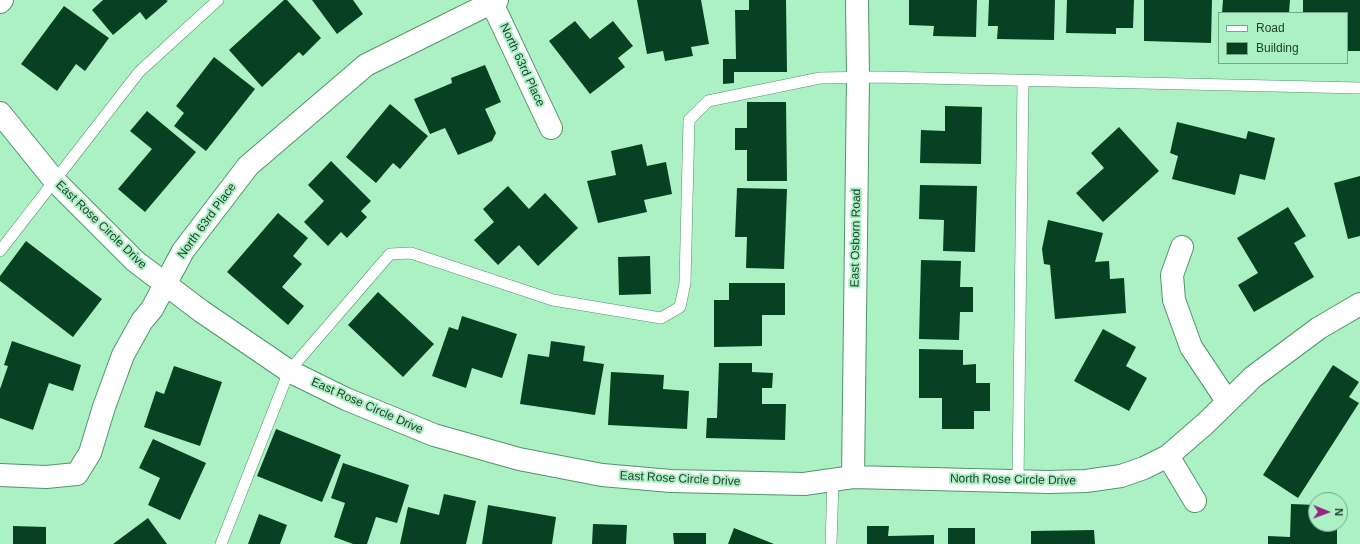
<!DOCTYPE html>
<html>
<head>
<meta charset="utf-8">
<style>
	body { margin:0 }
	#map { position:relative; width:1360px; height:544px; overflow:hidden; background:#abf1c4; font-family:Arial,sans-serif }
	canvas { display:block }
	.legend { position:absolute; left:1218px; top:12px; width:130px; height:52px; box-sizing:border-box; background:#abf1c4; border:1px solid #74a988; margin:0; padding:5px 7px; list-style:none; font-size:12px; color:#223e2d }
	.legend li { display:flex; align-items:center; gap:8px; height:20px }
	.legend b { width:20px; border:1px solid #74a988 }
	.north { position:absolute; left:1308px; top:492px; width:40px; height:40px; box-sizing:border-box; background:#abf1c4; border:1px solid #74a988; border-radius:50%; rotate:91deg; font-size:11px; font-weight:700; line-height:16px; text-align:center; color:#223e2d }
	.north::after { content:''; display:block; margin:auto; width:14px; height:18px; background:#972583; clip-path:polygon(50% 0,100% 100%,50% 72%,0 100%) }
</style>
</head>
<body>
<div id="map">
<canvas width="1360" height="544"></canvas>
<ul class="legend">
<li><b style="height:5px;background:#fff"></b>Road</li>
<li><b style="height:11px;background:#084024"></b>Building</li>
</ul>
<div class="north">N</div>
</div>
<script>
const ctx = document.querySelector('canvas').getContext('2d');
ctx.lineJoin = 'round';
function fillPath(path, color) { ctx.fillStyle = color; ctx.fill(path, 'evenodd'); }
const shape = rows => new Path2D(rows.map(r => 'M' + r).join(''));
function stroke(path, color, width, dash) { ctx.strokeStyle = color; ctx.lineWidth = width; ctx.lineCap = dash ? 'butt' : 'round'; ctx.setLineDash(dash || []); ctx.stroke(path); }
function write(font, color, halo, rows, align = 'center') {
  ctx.font = font + ' Arial,sans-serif'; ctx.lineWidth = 4; ctx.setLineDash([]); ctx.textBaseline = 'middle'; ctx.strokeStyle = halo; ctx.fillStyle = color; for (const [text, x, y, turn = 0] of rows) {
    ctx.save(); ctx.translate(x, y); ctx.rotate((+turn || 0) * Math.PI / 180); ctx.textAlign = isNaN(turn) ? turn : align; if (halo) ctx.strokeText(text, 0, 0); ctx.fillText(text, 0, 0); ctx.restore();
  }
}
const building = shape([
	[103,0,166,0,168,1,146,20,140,12,113,35,92,10],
	[284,0,287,0,321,38,303,56,299,52,262,87,229,50],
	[312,0,353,0,363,14,337,34],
	[637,0,701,0,709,44,691,47,693,56,665,61,663,51,647,54],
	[749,0,786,0,787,72,734,72,734,83,723,84,723,59,736,59,735,10,749,10],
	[909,0,977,0,976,37,933,36,934,26,909,25],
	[989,0,1055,0,1054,40,997,39,998,26,988,26],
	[1067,0,1134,0,1133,28,1116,28,1116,34,1066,33],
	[1144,0,1212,0,1211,43,1144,41],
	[1223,0,1290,0,1289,13,1222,13],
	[1303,0,1360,0,1360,51,1347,51,1347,13,1303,13],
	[64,6,109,38,85,71,76,64,57,91,21,64],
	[575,21,590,39,613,21,633,46,618,58,625,67,590,94,549,41],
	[214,57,255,89,206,151,174,126,184,113,176,106],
	[485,65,501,102,485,109,496,133,492,141,458,155,445,128,430,134,414,99,452,83,451,78],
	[747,102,786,102,787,181,747,181,747,150,735,150,735,128,747,128],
	[390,104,428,136,400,169,393,163,376,183,346,157],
	[945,106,982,107,981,164,920,163,921,130,945,131],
	[147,111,196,152,145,212,118,189,152,149,130,131],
	[1177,122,1246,139,1248,131,1275,138,1265,180,1240,174,1235,195,1172,179,1178,156,1170,153],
	[1119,127,1159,171,1103,222,1076,193,1104,168,1091,153],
	[642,144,647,166,666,162,672,194,644,200,647,212,598,223,587,181,616,175,611,151],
	[331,161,371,201,361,211,367,217,347,238,341,232,328,246,304,222,324,201,308,185],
	[1360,176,1360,236,1348,239,1334,183],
	[920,185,977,186,975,252,943,251,944,220,919,219],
	[508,186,529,209,545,193,578,228,538,266,519,245,498,265,474,240,494,222,483,209],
	[737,188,787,189,784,269,746,268,747,237,735,237],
	[1288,207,1306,236,1294,243,1314,277,1254,312,1238,285,1258,273,1237,238],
	[278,213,308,238,293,256,302,264,282,287,304,306,288,325,227,272],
	[1048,220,1103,233,1095,262,1109,261,1110,279,1124,278,1126,313,1055,319,1050,265,1044,264,1042,249],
	[26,241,102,299,73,337,0,281,0,276],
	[650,256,651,294,619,295,618,257],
	[921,260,961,261,960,287,973,287,973,312,960,312,959,340,919,339],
	[729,283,785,283,785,315,762,315,762,346,714,347,714,300,729,300],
	[378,292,434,344,403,377,348,325],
	[462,316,517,334,502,378,472,368,466,388,432,376,449,327,458,330],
	[1103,329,1136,347,1126,366,1147,378,1129,411,1074,381],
	[12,341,81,365,73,391,49,383,33,430,0,418,0,389,8,366,4,365],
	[551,341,585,346,583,361,604,364,595,415,520,404,528,354,549,357],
	[919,349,963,350,963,365,976,364,976,383,990,383,990,411,974,411,974,429,942,429,942,398,919,398],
	[719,363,752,363,752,372,773,373,772,388,762,388,762,404,786,404,785,440,706,438,707,418,717,418],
	[1333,365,1359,382,1349,397,1359,403,1298,498,1263,475],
	[174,366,222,382,200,446,144,427,156,391,164,394],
	[611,372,664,375,663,389,689,391,687,429,608,425],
	[276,429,341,455,322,502,257,476],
	[153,439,206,463,180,520,148,505,160,478,139,468],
	[343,463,409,485,397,523,376,517,367,544,353,544,334,537,345,503,331,498],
	[444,494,476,501,466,544,400,544,408,507,439,515],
	[1291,504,1316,505,1316,524,1337,524,1337,544,1268,544,1268,536,1290,537],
	[488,505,556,517,552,544,482,544],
	[259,514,287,525,280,544,248,544],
	[148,518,167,544,113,544],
	[593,524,627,525,626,544,592,544],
	[13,526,46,527,46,544,13,544],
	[867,526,889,526,888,536,934,535,934,544,867,544],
	[734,528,774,544,728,544],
	[948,528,975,528,975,544,948,544],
	[1094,530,1095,544,1031,544,1031,531],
	[673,533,706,533,706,544,674,544]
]);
const lane = shape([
	[0,251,139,72,218,0],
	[1018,481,1023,81],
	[221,544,289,371,390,254,411,253,553,300,661,318,680,307,685,283,689,120,708,101,820,78,880,77,1360,88],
	[831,544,833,481]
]);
const street = shape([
	[0,2,2,0],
	[492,3,551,128],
	[0,113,55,181,135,261,201,311,289,371,346,399,434,435,519,459,602,475,671,481,804,484,853,477,1049,482,1086,481,1121,476,1144,468,1168,456,1206,423,1253,377,1319,328,1360,304],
	[1182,247,1172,275,1174,300,1191,347,1227,401],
	[1168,456,1195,501],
	[0,475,46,477,77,474,90,453,104,407,123,355,142,321,152,309,183,251,248,166,366,65,497,0],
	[853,477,858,77,857,0]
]);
const streetNames = [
	["North 63rd Place",522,65,65],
	["North 63rd Place",207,221,-54],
	["East Rose Circle Drive",101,225,44],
	["East Osborn Road",856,238,-89],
	["East Rose Circle Drive",367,406,24],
	["East Rose Circle Drive",680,479,3],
	["North Rose Circle Drive",1013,480,1]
];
fillPath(building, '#084024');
stroke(lane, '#51956c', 12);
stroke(street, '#51956c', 24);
stroke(lane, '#fff', 11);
stroke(street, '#fff', 22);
write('12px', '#223e2d', '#abf1c4', streetNames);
</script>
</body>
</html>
